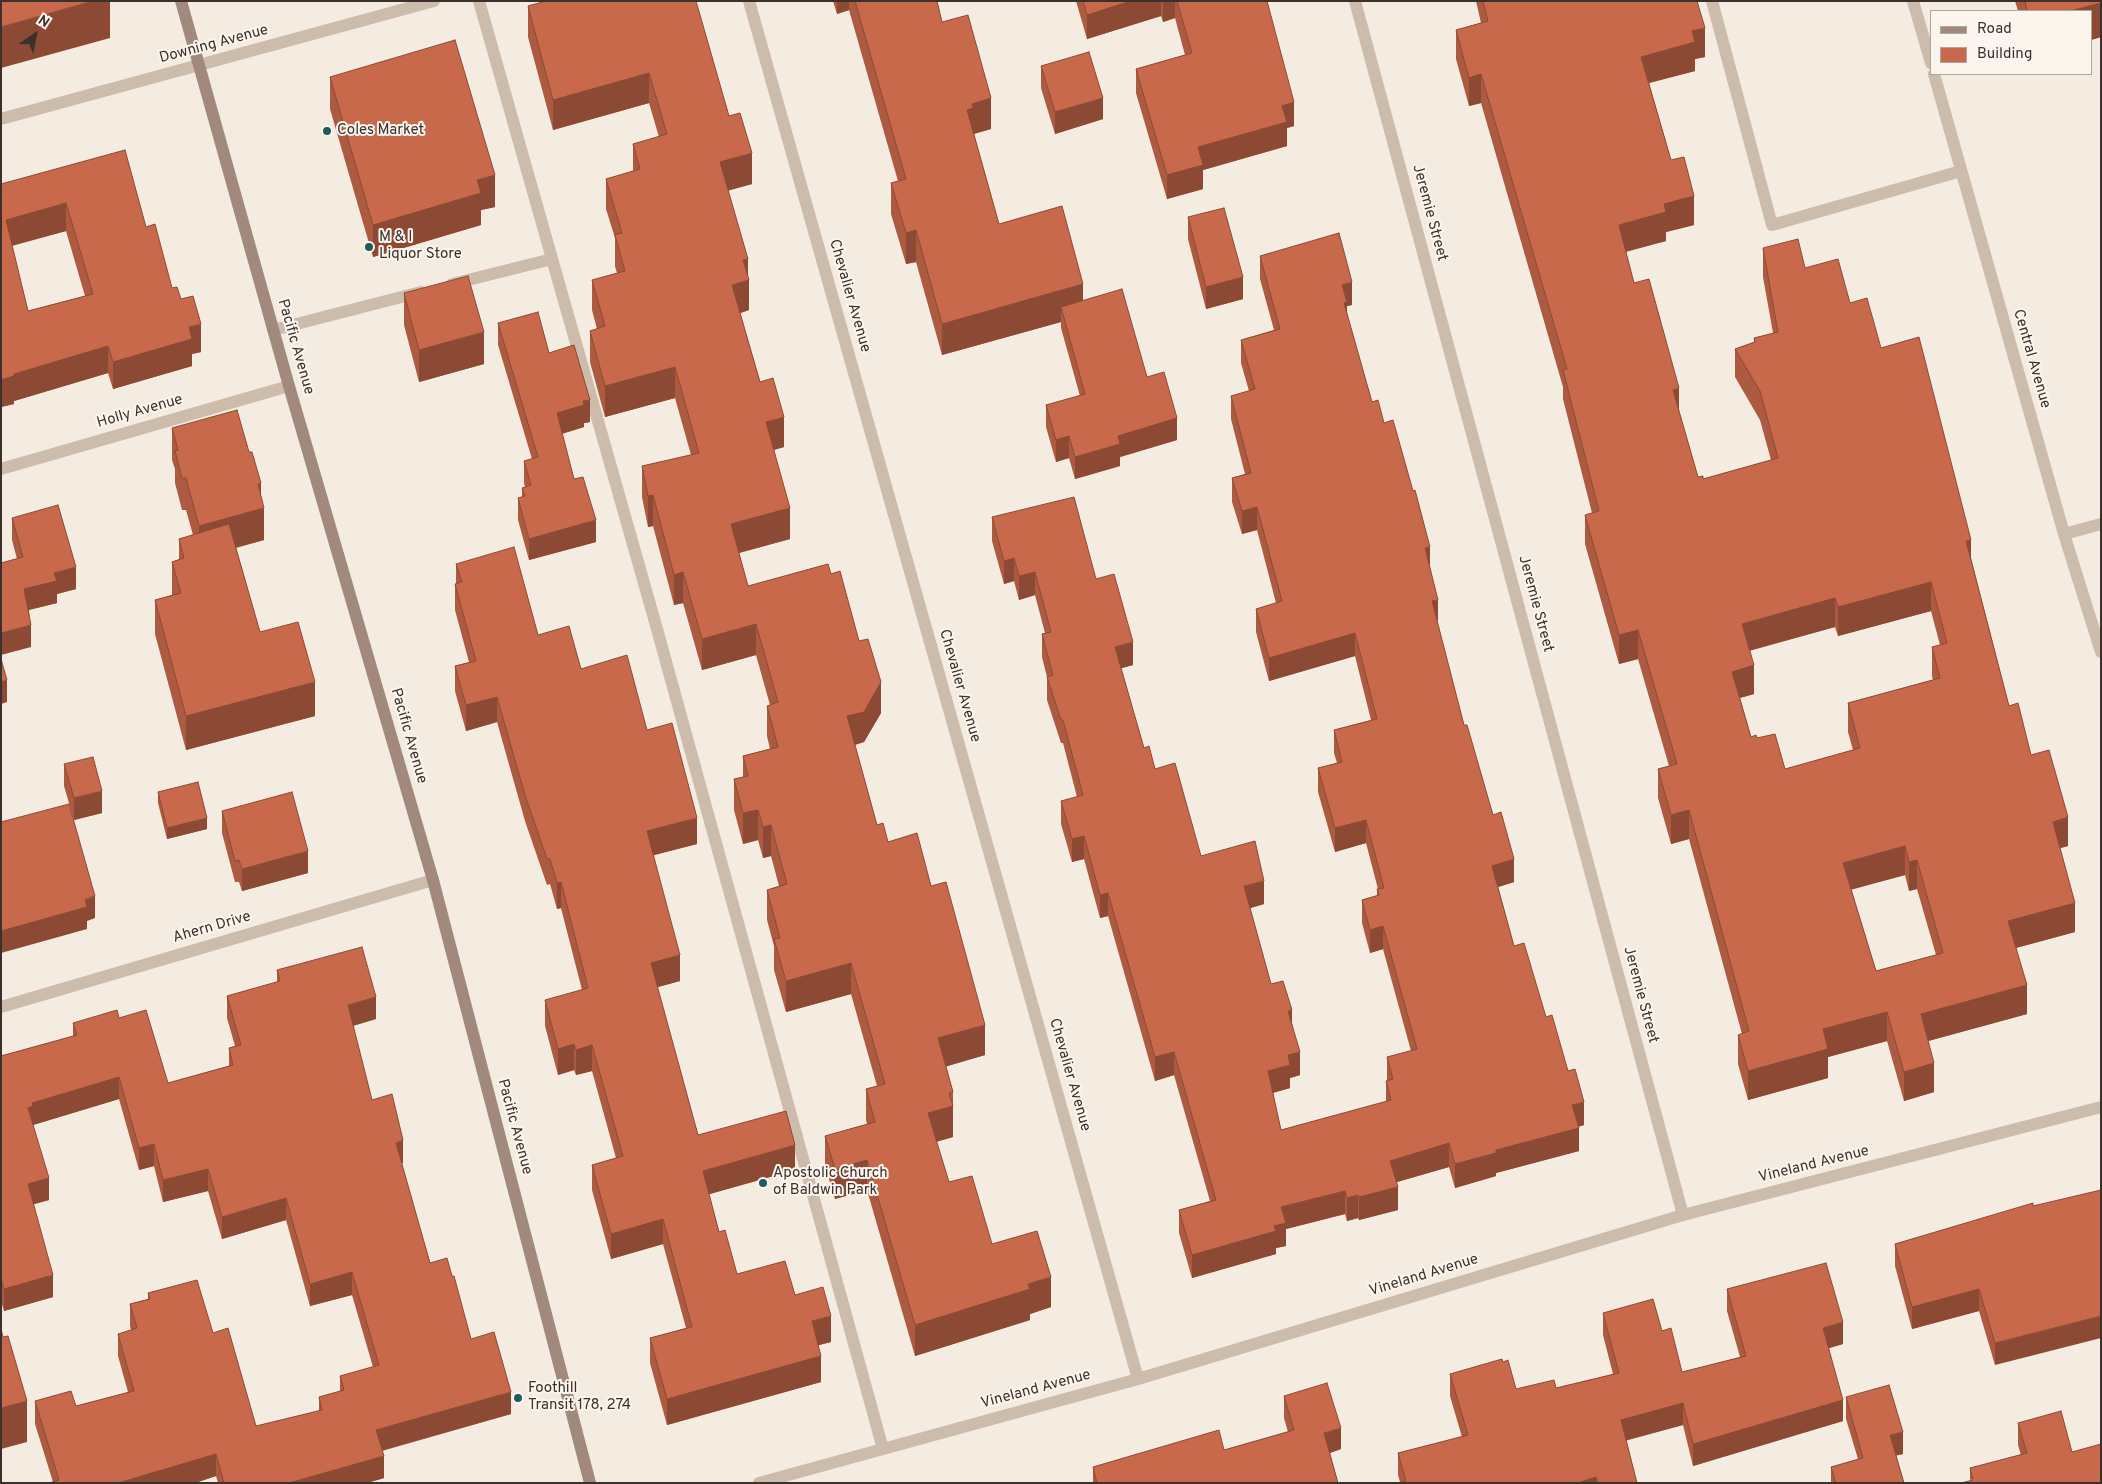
<!DOCTYPE html>
<html>
<head>
<meta charset="utf-8">
<style>
	body { margin:0 }
	#map { position:relative; width:2102px; height:1484px; overflow:hidden; background:#f4ebe1; font-family:Overpass,sans-serif }
	canvas { display:block }
	.frame { position:absolute; inset:0; border:2px solid #3b302b; pointer-events:none }
	.legend { position:absolute; left:1930px; top:10px; width:162px; height:65px; box-sizing:border-box; background:#fbf5ee; border:1px solid #aea6a0; margin:0; padding:6px 9px; list-style:none; font-size:15px; color:#3b302b }
	.legend li { display:flex; align-items:center; gap:10px; height:25px }
	.legend b { width:25px; border:1px solid #aea6a0 }
	.north { position:absolute; left:10px; top:10px; width:50px; height:50px; -webkit-text-stroke:4px #fbf5ee; paint-order:stroke; rotate:33deg; font-size:14px; font-weight:700; line-height:20px; text-align:center; color:#3b302b }
	.north::after { content:''; display:block; margin:auto; width:18px; height:22px; background:#3b302b; clip-path:polygon(50% 0,100% 100%,50% 72%,0 100%) }
</style>
</head>
<body>
<div id="map">
<canvas width="2102" height="1484"></canvas>
<div class="frame"></div>
<ul class="legend">
<li><b style="height:6px;background:#a18a7d"></b>Road</li>
<li><b style="height:14px;background:#c8694b"></b>Building</li>
</ul>
<div class="north">N</div>
</div>
<script>
const ctx = document.querySelector('canvas').getContext('2d');
ctx.lineJoin = 'round';
const shape = rows => new Path2D(rows.map(r => 'M' + r).join(''));
function stroke(path, color, width, dash) { ctx.strokeStyle = color; ctx.lineWidth = width; ctx.lineCap = dash ? 'butt' : 'round'; ctx.setLineDash(dash || []); ctx.stroke(path); }
function fillPath(path, color) { ctx.fillStyle = color; ctx.fill(path, 'evenodd'); }
function write(font, color, halo, rows, align = 'center') {
  ctx.font = font + ' Overpass,sans-serif'; ctx.lineWidth = 4; ctx.setLineDash([]); ctx.textBaseline = 'middle'; ctx.strokeStyle = halo; ctx.fillStyle = color; for (const [text, x, y, turn = 0] of rows) {
    ctx.save(); ctx.translate(x, y); ctx.rotate((+turn || 0) * Math.PI / 180); ctx.textAlign = isNaN(turn) ? turn : align; if (halo) ctx.strokeText(text, 0, 0); ctx.fillText(text, 0, 0); ctx.restore();
  }
}
const service = shape([
	[479,1,657,629,883,1449],
	[1712,1,1772,225,1961,171],
	[452,284,552,259],
	[273,330,421,292]
]);
const minor = shape([
	[749,1,1138,1379],
	[1355,1,1683,1215],
	[1913,1,1931,63],
	[1934,74,2064,534,2101,652],
	[1,119,434,1],
	[1,469,289,386],
	[2064,534,2101,524],
	[1,1007,433,880]
]);
const tertiary = shape([
	[759,1483,1138,1379,1683,1215,2101,1107]
]);
const secondary = shape([
	[181,1,289,386,433,880,590,1483]
]);
const wall = shape([
	[833,1,937,1,942,22,991,129,974,134,999,224,1083,300,1147,377,1177,440,1120,457,1120,466,1075,479,1069,458,1056,462,1046,427,1046,405,1080,396,1061,328,1061,322,942,355,916,262,906,264,891,214,891,183,898,181,849,10,837,14],
	[1076,1,1267,1,1294,126,1287,128,1287,146,1203,170,1203,189,1167,199,1136,93,1136,69,1185,55,1175,18,1163,22,1161,16,1087,39],
	[1476,1,1697,1,1705,57,1695,59,1695,71,1649,83,1671,160,1694,225,1666,232,1666,241,1626,252,1634,283,1679,412,1698,477,1703,479,1771,460,1760,420,1735,377,1735,349,1754,342,1754,338,1773,333,1763,277,1763,248,1805,268,1850,303,1881,348,1971,558,2009,706,2031,755,2068,846,2060,848,2075,932,2016,948,2027,1014,1928,1041,1934,1092,1904,1101,1887,1041,1828,1057,1828,1078,1748,1100,1738,1064,1738,1035,1742,1034,1689,839,1671,844,1658,798,1658,769,1669,766,1638,659,1619,664,1585,544,1585,515,1592,513,1563,399,1563,387,1481,103,1469,106,1456,59,1456,30,1481,23],
	[1931,611,1940,645,1932,647,1932,676,1933,680,1848,703,1848,732,1853,750,1785,769,1757,738,1751,737,1740,698,1754,694,1750,650,1835,627,1838,636],
	[1905,875,1909,891,1917,889,1936,955,1876,971,1851,889],
	[2015,1,2101,1,2101,37,2091,40,2091,11,2018,11],
	[528,6,729,116,752,184,728,190,748,275,749,310,740,313,760,382,784,447,774,450,790,539,739,553,748,586,831,574,859,641,881,713,864,742,855,745,877,825,888,842,931,886,985,1055,946,1066,953,1092,953,1137,936,1142,949,1182,992,1244,1051,1307,1030,1314,1030,1320,915,1356,867,1190,835,1199,825,1166,825,1136,867,1124,866,1120,866,1089,877,1086,851,994,786,1012,774,970,774,946,767,920,767,890,779,886,771,856,763,858,758,840,743,844,734,810,734,779,743,777,743,756,770,749,767,736,767,706,770,705,756,655,702,670,683,603,674,605,653,526,648,527,642,497,642,466,691,455,675,398,605,417,590,362,590,331,597,329,592,310,592,280,617,273,615,266,615,238,606,209,606,179,633,171,633,144,659,137,649,103,553,130,528,37],
	[1041,66,1103,119,1055,134,1041,88],
	[330,77,495,207,481,210,481,225,373,257,330,109],
	[1,184,146,227,172,288,181,299,201,352,192,354,192,366,113,389,108,373,14,401,14,404,1,407],
	[66,231,85,296,28,311,12,246],
	[1188,217,1243,299,1206,309,1188,239],
	[1260,256,1352,305,1347,306,1347,315,1372,402,1384,423,1430,567,1437,623,1464,725,1514,882,1498,887,1514,946,1546,1017,1584,1125,1578,1127,1579,1151,1496,1173,1496,1176,1455,1188,1449,1167,1397,1182,1398,1210,1359,1220,1358,1218,1347,1221,1345,1214,1286,1229,1286,1246,1276,1248,1276,1254,1192,1278,1179,1233,1179,1210,1210,1201,1174,1075,1155,1081,1108,916,1100,918,1084,859,1072,862,1061,824,1061,801,1077,797,1063,743,1061,743,1047,700,1047,677,1042,657,1042,634,1045,633,1035,595,1019,600,1014,581,1004,584,992,541,992,517,1096,579,1133,665,1121,668,1144,748,1201,856,1264,904,1250,908,1271,984,1292,1023,1300,1075,1290,1078,1290,1088,1273,1093,1281,1130,1386,1102,1386,1081,1387,1081,1387,1057,1411,1051,1383,949,1370,953,1362,923,1362,900,1377,896,1377,889,1378,889,1366,843,1335,852,1318,792,1318,768,1337,763,1334,753,1334,730,1371,720,1355,656,1269,681,1256,632,1256,609,1276,603,1257,530,1242,534,1232,502,1232,478,1245,474,1231,419,1231,396,1249,391,1241,363,1241,340,1274,330,1260,279],
	[404,293,484,364,419,382,404,325],
	[498,323,549,353,590,422,584,423,584,427,562,434,574,479,596,542,529,560,518,520,518,498,522,497,522,488,525,487,524,483,524,461,532,459,498,345],
	[172,428,261,496,264,540,236,548,260,632,315,716,186,750,155,634,155,600,172,595,172,562,179,559,179,539,193,535,186,510,182,510,175,483,175,469,172,460],
	[12,518,76,589,57,594,57,603,29,610,31,647,17,559,12,540],
	[456,564,538,635,581,669,647,730,697,844,653,855,680,981,657,987,698,1135,795,1170,709,1194,719,1232,737,1274,795,1295,831,1342,818,1345,821,1382,667,1425,650,1363,650,1338,686,1328,663,1244,611,1259,592,1190,592,1165,616,1158,592,1071,576,1075,574,1070,558,1075,545,1026,545,1000,582,990,561,908,557,909,550,884,547,885,525,821,497,722,466,731,455,691,455,666,469,662,455,610,455,584,456,584],
	[64,764,102,813,74,820,64,786],
	[158,792,207,829,167,839,158,803],
	[222,811,308,873,242,891,239,882,235,882,222,833],
	[277,970,376,1019,353,1026,372,1100,403,1163,401,1163,430,1263,452,1276,471,1339,511,1414,382,1451,384,1478,367,1483,218,1483,216,1476,195,1483,49,1483,53,1482,35,1424,35,1401,76,1406,128,1392,118,1356,118,1334,131,1330,130,1326,130,1304,148,1299,148,1293,213,1333,256,1426,319,1411,319,1397,340,1391,340,1376,373,1367,352,1295,310,1306,286,1220,222,1239,208,1191,163,1202,154,1166,139,1170,119,1099,33,1125,49,1200,33,1204,53,1297,4,1311,1,1301,1,1056,73,1036,73,1023,119,1018,168,1083,229,1066,229,1048,235,1046,227,1018,227,996,277,982],
	[2033,1206,1995,1365,1979,1311,1912,1329,1895,1266,1895,1244],
	[1727,1289,1843,1344,1829,1348,1843,1421,1693,1466,1683,1425,1626,1440,1637,1483,1398,1483,1400,1482,1398,1475,1398,1453,1462,1437,1450,1396,1450,1374,1516,1389,1556,1388,1613,1374,1603,1335,1603,1313,1662,1331,1682,1372,1740,1357,1727,1311],
	[1284,1396,1341,1449,1330,1453,1338,1483,1093,1483,1093,1467,1224,1450,1288,1432,1284,1418],
	[1846,1397,1903,1454,1896,1455,1904,1483,1831,1483,1831,1467,1858,1459,1846,1419],
	[2018,1423,2072,1452,1970,1480,1970,1468,2021,1455,2018,1445]
]);
const shadedWall = shape([
	[93,1,110,1,110,38,1,68,1,27],
	[837,1,849,1,849,10,837,14],
	[1131,1,1161,1,1161,16,1087,39,1087,15],
	[1163,1,1175,1,1175,18,1163,22],
	[2101,3,2101,37,2091,40,2091,11,2070,11],
	[1705,28,1705,57,1695,59,1695,71,1641,85,1641,57,1692,31],
	[649,73,649,103,553,130,553,100],
	[1481,74,1481,103,1469,106,1469,78],
	[991,98,991,129,973,134,967,110,972,104],
	[1103,98,1103,119,1055,134,1055,112],
	[1294,102,1294,126,1287,128,1287,146,1203,170,1203,189,1167,199,1167,175,1198,147,1282,106],
	[752,153,752,184,720,193,720,162],
	[495,175,495,207,481,210,481,225,373,257,373,225,477,180],
	[1694,196,1694,225,1666,232,1666,241,1619,253,1619,225,1664,204],
	[66,203,66,231,6,247,6,220],
	[916,230,916,262,906,264,906,233],
	[748,259,748,280,749,280,749,310,732,316,732,285,743,260],
	[1243,277,1243,299,1206,309,1206,287],
	[1352,282,1352,305,1347,306,1347,325,1344,326,1342,285],
	[1083,284,1083,315,1061,307,1061,322,942,355,942,324],
	[201,324,201,352,192,354,192,366,113,389,113,362,189,327],
	[484,332,484,364,419,382,419,350],
	[108,346,108,373,14,401,14,404,1,407,1,380,14,374],
	[675,367,675,398,605,417,605,386],
	[1679,388,1679,417,1673,390],
	[590,400,590,422,584,423,584,427,557,435,557,413,583,401],
	[784,417,784,447,766,452,766,422],
	[1177,418,1177,440,1120,457,1120,466,1075,479,1075,457,1118,436],
	[1069,436,1069,458,1056,462,1056,440],
	[261,483,261,509,264,508,264,540,199,557,199,526,258,484],
	[653,495,653,526,648,527,648,496],
	[1257,507,1257,530,1242,534,1242,511],
	[790,508,790,539,731,555,731,524],
	[596,520,596,542,529,560,529,539],
	[1971,540,1971,569,1966,541],
	[1430,547,1430,570,1425,548],
	[1014,558,1014,581,1004,584,1004,561],
	[76,567,76,589,57,594,57,603,24,611,24,589,54,573],
	[683,572,683,603,674,605,674,575],
	[1035,572,1035,595,1019,600,1019,576],
	[1931,582,1931,611,1838,636,1838,607],
	[1835,598,1835,627,1742,653,1742,624],
	[1438,600,1438,623,1432,601],
	[756,624,756,655,702,670,702,639],
	[31,625,31,647,1,655,1,633],
	[1638,630,1638,659,1619,664,1619,635],
	[1355,633,1355,656,1269,681,1269,658],
	[1133,642,1133,665,1115,670,1115,647],
	[1754,665,1754,694,1732,700,1732,672],
	[7,680,7,702,1,704,1,682],
	[315,682,315,716,186,750,186,716],
	[881,682,881,713,864,742,847,747,847,716],
	[497,697,497,722,466,731,466,705],
	[102,791,102,813,74,820,74,798],
	[758,810,758,840,743,844,743,813],
	[1689,810,1689,839,1671,844,1671,815],
	[2068,817,2068,846,2053,850,2053,822],
	[207,818,207,829,167,839,167,828],
	[697,818,697,844,647,857,647,831],
	[1366,820,1366,843,1335,852,1335,828],
	[771,825,771,856,763,858,763,827],
	[1084,836,1084,859,1072,862,1072,839],
	[1905,846,1905,875,1843,892,1843,863],
	[308,851,308,873,242,891,242,869],
	[1514,859,1514,882,1492,889,1492,866],
	[1917,860,1917,889,1909,891,1909,862],
	[1264,881,1264,904,1244,910,1244,886],
	[561,882,561,908,557,909,557,883],
	[1108,893,1108,916,1100,918,1100,895],
	[95,896,95,918,87,921,87,929,1,953,1,931],
	[2075,903,2075,932,2008,950,2008,921],
	[1383,926,1383,949,1370,953,1370,930],
	[680,955,680,981,651,989,651,963],
	[851,963,851,994,786,1012,786,981],
	[2027,985,2027,1014,1921,1043,1921,1014],
	[376,997,376,1019,348,1027,348,1005],
	[1292,1010,1292,1033,1288,1011],
	[1887,1012,1887,1041,1828,1057,1828,1078,1748,1100,1748,1071,1823,1029],
	[985,1025,985,1055,938,1069,938,1038],
	[574,1044,574,1070,558,1075,558,1049],
	[592,1045,592,1071,576,1075,576,1050],
	[1174,1052,1174,1075,1155,1081,1155,1057],
	[1300,1052,1300,1075,1290,1078,1290,1088,1268,1094,1268,1071,1288,1055],
	[1934,1063,1934,1092,1904,1101,1904,1072],
	[119,1077,119,1099,33,1125,28,1108,32,1103],
	[1584,1102,1584,1125,1572,1128,1572,1105],
	[953,1106,953,1137,928,1144,928,1113],
	[1579,1128,1579,1151,1496,1173,1496,1176,1455,1188,1455,1164,1496,1150],
	[403,1140,403,1163,396,1165,396,1143],
	[1449,1143,1449,1167,1390,1184,1390,1161],
	[154,1144,154,1166,139,1170,139,1148],
	[795,1145,795,1170,703,1196,703,1171],
	[867,1160,867,1190,835,1199,835,1169],
	[208,1169,208,1191,163,1202,163,1180],
	[49,1178,49,1200,28,1206,28,1184],
	[1398,1187,1398,1210,1359,1220,1359,1197],
	[1345,1191,1345,1214,1286,1229,1286,1246,1276,1248,1276,1254,1192,1278,1192,1255,1274,1226,1281,1207],
	[1358,1195,1358,1218,1347,1221,1347,1198],
	[286,1198,286,1220,222,1239,222,1217],
	[663,1219,663,1244,611,1259,611,1234],
	[352,1272,352,1295,310,1306,310,1284],
	[53,1275,53,1297,4,1311,4,1289],
	[1051,1277,1051,1307,1030,1314,1030,1320,915,1356,915,1325,1028,1284],
	[1979,1289,1979,1311,1912,1329,1912,1307],
	[831,1316,831,1342,812,1347,812,1321],
	[2101,1316,2101,1338,1995,1365,1995,1343],
	[1843,1322,1843,1344,1823,1350,1823,1328],
	[821,1356,821,1382,667,1425,667,1399],
	[511,1392,511,1414,376,1452,376,1430],
	[1843,1400,1843,1421,1693,1466,1693,1444],
	[27,1401,27,1442,1,1449,1,1408],
	[1683,1403,1683,1425,1621,1442,1621,1420],
	[1341,1428,1341,1449,1324,1455,1324,1433],
	[1903,1432,1903,1454,1890,1457,1890,1435],
	[216,1454,216,1476,195,1483,118,1483],
	[384,1456,384,1478,367,1483,289,1483],
	[1596,1477,1596,1483,1577,1483]
]);
const building = shape([
	[1,1,93,1,1,27,1,1],
	[546,1,696,1,729,116,740,113,752,153,720,162,748,259,743,260,749,280,732,285,760,382,773,378,784,417,766,422,790,508,731,524,748,586,828,564,831,574,840,571,859,641,868,639,881,682,864,712,847,716,877,825,883,823,888,842,917,833,931,886,946,882,985,1025,938,1038,953,1092,949,1093,953,1106,928,1113,949,1182,972,1176,992,1244,1037,1231,1051,1277,1028,1284,1030,1289,915,1325,867,1160,835,1169,825,1136,875,1122,866,1089,885,1084,851,963,786,981,774,939,780,938,767,890,787,884,771,825,763,827,758,810,743,813,734,779,748,776,743,756,778,747,767,706,778,702,756,624,702,639,683,572,674,575,653,495,648,496,642,466,699,453,675,367,605,386,590,331,605,326,592,280,625,271,615,235,622,233,606,179,640,169,633,144,667,134,649,73,553,100,528,6,546,1],
	[855,1,937,1,942,22,968,15,991,98,972,104,973,108,967,110,999,224,1062,206,1083,284,942,324,916,230,906,233,891,183,906,179,855,1],
	[1083,1,1131,1,1087,15,1083,1],
	[1177,1,1267,1,1294,102,1282,106,1287,122,1198,147,1203,165,1167,175,1136,69,1192,53,1177,1],
	[1483,1,1697,1,1705,28,1692,31,1695,42,1641,57,1671,160,1684,157,1694,196,1664,204,1666,212,1619,225,1634,283,1649,279,1679,388,1673,390,1698,477,1703,476,1703,479,1778,458,1760,391,1735,349,1755,342,1754,338,1778,332,1763,248,1798,239,1805,268,1838,259,1850,303,1867,298,1881,348,1919,337,1971,540,1966,541,2009,706,2018,703,2031,755,2049,750,2068,817,2053,822,2075,903,2008,921,2027,985,1921,1014,1934,1063,1904,1072,1887,1012,1823,1029,1828,1049,1748,1071,1738,1035,1749,1031,1689,810,1671,815,1658,769,1677,764,1638,630,1619,635,1585,515,1599,511,1563,370,1567,369,1481,74,1469,78,1456,30,1488,21,1483,1],
	[1931,582,1947,643,1932,647,1940,678,1848,703,1860,748,1785,769,1775,734,1757,738,1756,735,1751,737,1732,672,1754,665,1742,624,1835,598,1838,607,1931,582],
	[1905,846,1909,862,1917,860,1943,953,1876,971,1843,863,1905,846],
	[2025,1,2101,1,2101,3,2070,11,2027,11,2025,1],
	[455,40,495,175,477,180,481,193,373,225,330,77,455,40],
	[1089,52,1103,98,1055,112,1041,66,1089,52],
	[125,150,146,227,155,224,172,288,177,287,181,299,193,296,201,324,189,327,192,339,113,362,108,346,14,374,14,376,1,380,1,184,125,150],
	[66,203,93,294,28,311,6,220,66,203],
	[1224,208,1243,277,1206,287,1188,217,1224,208],
	[1339,233,1352,282,1342,285,1347,302,1344,303,1372,402,1378,400,1384,423,1393,420,1413,491,1415,490,1430,547,1425,548,1438,600,1432,601,1464,725,1467,725,1493,815,1501,812,1514,859,1492,866,1514,946,1524,943,1546,1017,1552,1015,1568,1071,1575,1069,1584,1102,1572,1105,1579,1128,1496,1150,1496,1153,1455,1164,1449,1143,1390,1161,1398,1187,1359,1197,1358,1195,1347,1198,1345,1191,1281,1207,1286,1223,1274,1226,1276,1231,1192,1255,1179,1210,1216,1200,1174,1052,1155,1057,1108,893,1100,895,1084,836,1072,839,1061,801,1083,795,1063,720,1061,720,1047,677,1053,675,1042,634,1051,632,1035,572,1019,576,1014,558,1004,561,992,517,1074,497,1096,579,1114,574,1133,642,1115,647,1144,748,1149,746,1155,769,1175,763,1201,856,1255,841,1264,881,1244,886,1271,984,1283,981,1292,1010,1288,1011,1300,1052,1288,1055,1290,1065,1268,1071,1281,1130,1391,1100,1386,1081,1393,1079,1387,1057,1417,1049,1383,926,1370,930,1362,900,1379,895,1377,889,1384,888,1366,820,1335,828,1318,768,1342,762,1334,730,1377,719,1355,633,1269,658,1256,609,1282,601,1257,507,1242,511,1232,478,1251,473,1231,396,1255,389,1241,340,1280,329,1260,256,1339,233],
	[468,276,484,332,419,350,404,293,468,276],
	[1122,289,1147,377,1164,372,1177,418,1118,436,1120,444,1075,457,1069,436,1056,440,1046,405,1085,394,1061,307,1122,289],
	[538,312,549,353,574,345,590,400,583,401,584,405,557,413,574,479,583,477,596,520,529,539,518,498,525,496,522,488,531,485,524,461,538,457,498,323,538,312],
	[237,410,249,452,252,452,261,483,258,484,264,508,199,526,186,478,182,478,175,451,178,450,172,428,237,410],
	[58,505,76,567,54,573,57,581,24,589,31,625,1,633,1,563,23,557,12,518,58,505],
	[229,524,260,632,298,622,315,682,186,716,155,600,181,593,172,562,184,558,179,539,229,524],
	[514,547,538,635,569,626,581,669,627,655,647,730,672,723,697,818,647,831,680,955,651,963,698,1135,786,1111,795,1145,703,1171,719,1232,725,1230,737,1274,785,1261,795,1295,823,1287,831,1316,812,1321,821,1356,667,1399,650,1338,692,1327,663,1219,611,1234,592,1165,623,1156,592,1045,576,1050,574,1044,558,1049,545,1000,588,988,561,882,557,883,550,859,547,859,525,795,497,697,466,705,455,666,476,661,455,584,462,582,456,564,514,547],
	[1,659,7,680,1,682,1,659],
	[93,757,102,791,74,798,64,764,93,757],
	[198,782,207,818,167,828,158,792,198,782],
	[292,792,308,851,242,869,239,860,235,861,222,811,292,792],
	[69,804,95,896,85,899,87,907,1,931,1,822,69,804],
	[362,947,376,997,348,1005,372,1100,392,1094,403,1140,396,1143,430,1263,447,1258,452,1276,454,1276,471,1339,494,1332,511,1392,376,1430,384,1456,289,1483,224,1483,216,1454,118,1483,49,1483,59,1480,35,1401,71,1391,76,1406,134,1391,118,1334,137,1328,130,1304,150,1299,148,1293,197,1280,213,1333,228,1328,256,1426,322,1410,319,1397,344,1390,340,1376,379,1365,352,1272,310,1284,286,1198,222,1217,208,1169,163,1180,154,1144,139,1148,119,1077,32,1103,33,1106,28,1108,49,1178,28,1184,53,1275,4,1289,1,1279,1,1056,77,1035,73,1023,117,1010,119,1018,146,1010,168,1083,233,1065,229,1048,241,1045,227,996,280,981,277,970,362,947],
	[2101,1190,2101,1316,1995,1343,1979,1289,1912,1307,1895,1244,2033,1203,2033,1206,2101,1190],
	[1826,1263,1843,1322,1823,1328,1843,1400,1693,1444,1683,1403,1621,1420,1637,1483,1598,1483,1596,1477,1577,1483,1398,1483,1406,1481,1398,1453,1468,1435,1450,1374,1502,1359,1503,1362,1508,1360,1516,1389,1554,1380,1556,1388,1619,1373,1603,1313,1653,1299,1662,1331,1671,1328,1682,1372,1746,1356,1727,1289,1826,1263],
	[1,1329,3,1337,8,1336,27,1401,1,1408,1,1329],
	[1327,1383,1341,1428,1324,1433,1338,1483,1097,1483,1093,1467,1219,1430,1224,1450,1294,1430,1284,1396,1327,1383],
	[1889,1385,1903,1432,1890,1435,1904,1483,1836,1483,1831,1467,1863,1458,1846,1397,1889,1385],
	[2061,1411,2072,1452,2101,1444,2101,1483,1961,1483,1973,1480,1970,1468,2027,1453,2018,1423,2061,1411]
]);
const markers = [
	[327,131,5,"#1f5a5e"],
	[369,247,5,"#1f5a5e"],
	[763,1183,5,"#1f5a5e"],
	[518,1398,5,"#1f5a5e"]
];
const streetNames = [
	["Downing Avenue",214,45,-15],
	["Jeremie Street",1429,213,75],
	["Chevalier Avenue",849,296,74],
	["Pacific Avenue",295,347,74],
	["Central Avenue",2031,359,74],
	["Holly Avenue",140,412,-16],
	["Jeremie Street",1535,604,75],
	["Chevalier Avenue",959,686,74],
	["Pacific Avenue",408,736,74],
	["Ahern Drive",212,928,-16],
	["Jeremie Street",1640,995,75],
	["Chevalier Avenue",1069,1075,74],
	["Pacific Avenue",514,1127,75],
	["Vineland Avenue",1814,1165,-14],
	["Vineland Avenue",1424,1276,-17],
	["Vineland Avenue",1036,1390,-15]
];
const poiNames = [
	["Coles Market",337,131],
	["M & I",379,238],
	["Liquor Store",379,255],
	["Apostolic Church",773,1174],
	["of Baldwin Park",773,1191],
	["Foothill",528,1389],
	["Transit 178, 274",528,1406]
];
stroke(service, '#cdbbac', 12);
stroke(minor, '#cdbbac', 12);
stroke(tertiary, '#cdbbac', 12);
stroke(secondary, '#a18a7d', 12);
fillPath(wall, '#ac5a40');
fillPath(shadedWall, '#8c4a34');
fillPath(building, '#c8694b');
stroke(building, '#8c4a34', 1);
for (const [x, y, r, color] of markers) { const dot = new Path2D(); dot.arc(x, y, r, 0, 2 * Math.PI); ctx.fillStyle = color; ctx.fill(dot); stroke(dot, '#fbf5ee', 2); }
write('15px', '#3b302b', '#fbf5ee', streetNames);
write('15px', '#3b302b', '#fbf5ee', poiNames, 'left');
</script>
</body>
</html>
